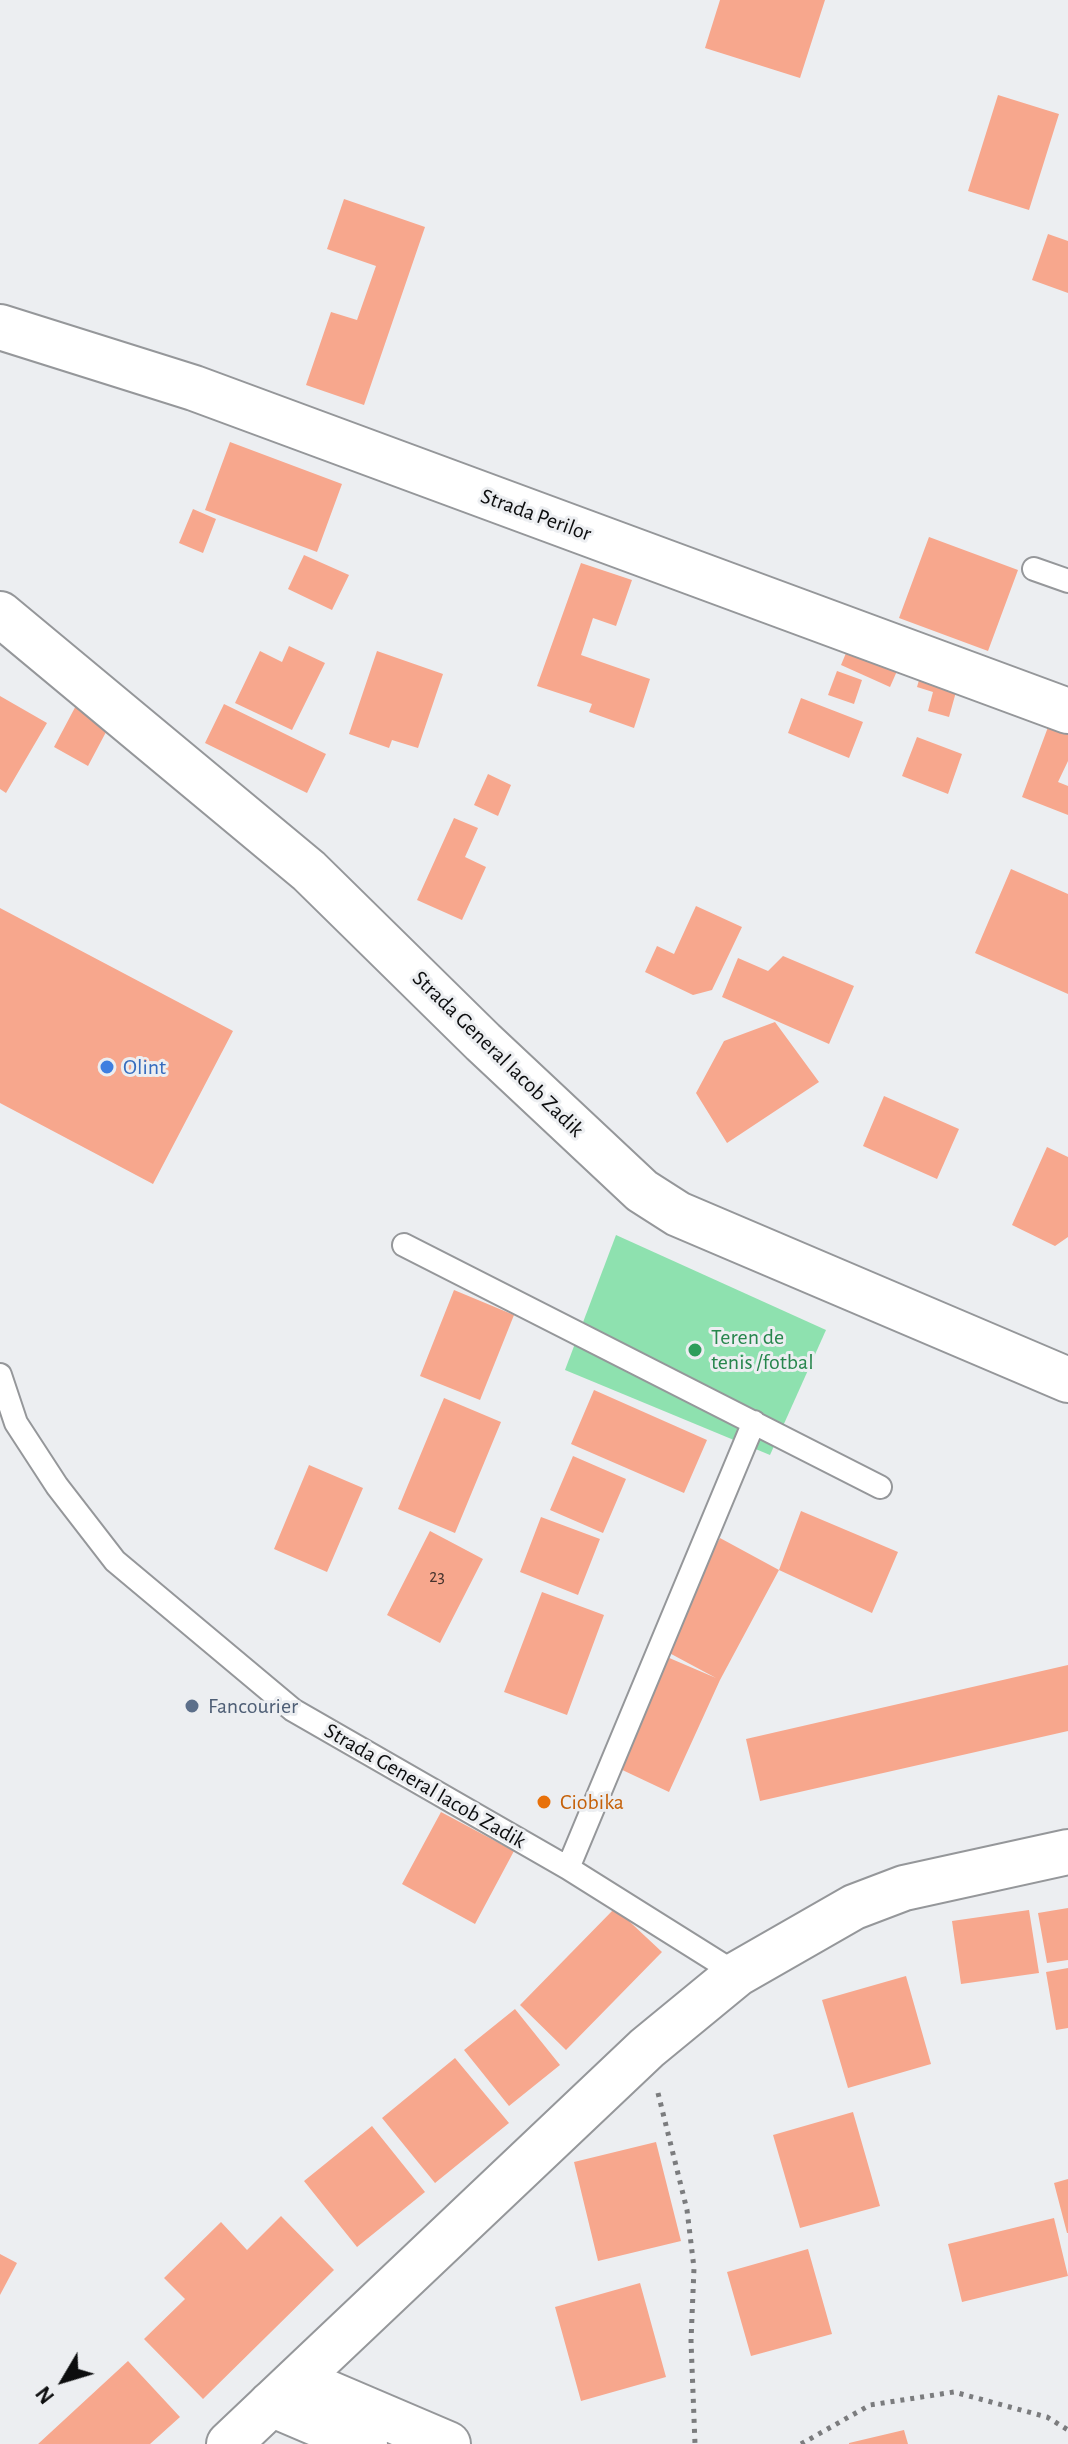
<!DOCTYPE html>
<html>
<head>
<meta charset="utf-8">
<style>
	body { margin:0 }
	#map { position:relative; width:1068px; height:2444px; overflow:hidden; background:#eceef1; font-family:"Alegreya Sans",sans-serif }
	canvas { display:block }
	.north { position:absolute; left:24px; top:2340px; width:80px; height:80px; -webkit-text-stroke:6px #eceef1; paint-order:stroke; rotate:232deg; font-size:22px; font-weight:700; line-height:32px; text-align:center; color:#0c0d0e }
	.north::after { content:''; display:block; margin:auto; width:28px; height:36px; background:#0c0d0e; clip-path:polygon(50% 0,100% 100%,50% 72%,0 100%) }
</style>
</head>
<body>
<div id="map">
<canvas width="1068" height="2444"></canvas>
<div class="north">N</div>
</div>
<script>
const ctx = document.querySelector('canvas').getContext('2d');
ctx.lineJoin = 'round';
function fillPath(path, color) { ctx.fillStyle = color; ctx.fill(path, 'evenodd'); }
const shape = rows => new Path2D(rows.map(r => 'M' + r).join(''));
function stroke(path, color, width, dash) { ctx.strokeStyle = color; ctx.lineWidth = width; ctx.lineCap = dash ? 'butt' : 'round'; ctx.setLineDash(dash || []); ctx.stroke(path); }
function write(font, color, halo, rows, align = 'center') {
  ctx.font = font + ' "Alegreya Sans",sans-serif'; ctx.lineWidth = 6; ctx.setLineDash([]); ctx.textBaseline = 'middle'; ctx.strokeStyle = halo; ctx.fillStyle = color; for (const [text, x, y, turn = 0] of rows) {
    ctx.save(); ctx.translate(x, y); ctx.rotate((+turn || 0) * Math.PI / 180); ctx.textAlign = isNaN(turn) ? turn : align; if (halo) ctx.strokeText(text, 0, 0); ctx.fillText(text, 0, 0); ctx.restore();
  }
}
const green = shape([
	[616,1235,826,1330,770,1455,565,1370]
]);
const building = shape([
	[720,0,825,0,800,78,705,48],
	[998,95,1059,114,1029,210,968,191],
	[344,199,425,227,364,405,306,385,331,312,357,320,376,266,327,249],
	[1048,234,1068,241,1068,293,1032,280],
	[230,442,342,484,317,552,205,510],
	[193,509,216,519,203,553,179,543],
	[929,537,1018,570,988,651,899,618],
	[304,555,349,575,332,610,288,589],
	[581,563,632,580,616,626,593,618,581,655,650,679,634,728,589,712,592,704,537,686],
	[854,634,904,655,890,687,841,665],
	[289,646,325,663,292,730,235,703,260,651,282,662],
	[377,651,443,674,418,748,392,740,389,748,349,734],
	[924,663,961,674,949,717,928,711,933,692,917,687],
	[837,671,862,680,854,704,828,695],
	[0,696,47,723,6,793,0,789],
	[80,698,114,717,88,766,54,747],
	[801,698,863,722,849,758,788,733],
	[224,704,326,754,307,793,205,743],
	[1054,711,1068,717,1068,761,1058,782,1068,786,1068,815,1022,797],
	[917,737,962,754,948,794,902,776],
	[488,774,511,785,498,816,474,805],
	[454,818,478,828,465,857,486,867,462,920,417,900],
	[1011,869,1068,894,1068,994,975,953],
	[696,906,742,927,712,990,693,995,645,972,657,946,674,954],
	[0,908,233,1031,153,1184,0,1103],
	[783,956,854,986,829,1044,722,997,738,958,768,971],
	[775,1022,819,1082,727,1143,696,1093,724,1041],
	[884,1096,959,1129,937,1179,863,1146],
	[1047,1147,1068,1157,1068,1237,1055,1246,1012,1225],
	[454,1290,514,1315,480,1400,420,1376],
	[594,1390,707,1440,684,1493,571,1444],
	[444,1398,501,1422,455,1533,398,1509],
	[573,1456,626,1479,603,1533,550,1510],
	[309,1465,363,1488,327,1572,274,1549],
	[801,1511,898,1552,872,1613,779,1570],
	[541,1517,600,1539,578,1595,520,1572],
	[430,1531,483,1559,440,1643,387,1615],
	[720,1538,779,1570,720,1680,669,1792,616,1767,667,1657,716,1678,660,1648],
	[542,1592,604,1615,567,1715,504,1692],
	[1068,1665,1068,1731,760,1801,746,1739],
	[441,1812,514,1851,475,1924,402,1884],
	[615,1908,662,1952,566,2050,520,2005],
	[1068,1908,1068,1960,1047,1963,1038,1913],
	[1029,1910,1039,1973,961,1984,952,1921],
	[1068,1968,1068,2028,1056,2030,1046,1972],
	[906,1976,931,2064,848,2088,822,2000],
	[515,2009,560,2065,509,2106,464,2050],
	[455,2058,509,2123,435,2183,382,2118],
	[853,2112,880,2206,800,2228,773,2135],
	[372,2126,425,2192,357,2247,304,2181],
	[656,2142,681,2241,598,2261,574,2162],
	[1068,2179,1068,2233,1067,2233,1054,2183],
	[281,2216,334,2270,203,2399,144,2339,185,2299,164,2278,221,2222,247,2250],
	[1054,2218,1068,2276,962,2302,948,2244],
	[808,2249,832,2334,751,2356,727,2272],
	[0,2254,17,2263,0,2295],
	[640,2283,666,2377,581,2401,555,2307],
	[128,2361,180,2417,150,2444,38,2444],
	[904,2430,908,2444,849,2444,849,2443]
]);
const path = shape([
	[658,2093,687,2210,694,2268,691,2341,695,2444],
	[801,2444,870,2405,954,2392,1047,2417,1068,2430]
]);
const lane = shape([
	[1034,569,1068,581],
	[404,1245,880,1487],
	[0,1375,16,1423,57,1486,115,1561,293,1710,568,1868,737,1974],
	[568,1868,754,1422]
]);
const street = shape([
	[0,327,194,388,1068,711],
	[0,614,309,871,483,1042,642,1191,678,1214,1068,1380],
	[298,2380,448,2444],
	[271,2404,365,2444]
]);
const secondary = shape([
	[229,2444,647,2048,737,1974,854,1907,904,1888,1068,1852]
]);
const markers = [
	[107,1067,8,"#3f7fe0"],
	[695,1350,8,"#2e9e5b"],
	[192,1706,8,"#5c6f8a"],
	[544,1802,8,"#e8710a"]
];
const numberNames = [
	["23",437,1577]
];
const streetNames = [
	["Strada Perilor",536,515,20],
	["Strada General Iacob Zadik",498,1054,44],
	["Strada General Iacob Zadik",425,1786,30]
];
const shopNames = [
	["Olint",123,1067]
];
const leisureNames = [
	["Teren de",711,1337],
	["tenis /fotbal",711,1362]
];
const serviceNames = [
	["Fancourier",208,1706]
];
const foodNames = [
	["Ciobika",560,1802]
];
fillPath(green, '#8ee1af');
fillPath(building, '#f7a78d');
stroke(lane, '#95979a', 26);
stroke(street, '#95979a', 48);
stroke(secondary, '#95979a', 48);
stroke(path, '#7b7c7e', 5, [4, 6]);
stroke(lane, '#fff', 22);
stroke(street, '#fff', 44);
stroke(secondary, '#fff', 44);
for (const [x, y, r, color] of markers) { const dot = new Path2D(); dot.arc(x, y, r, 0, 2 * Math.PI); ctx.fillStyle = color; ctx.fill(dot); stroke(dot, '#eceef1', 3); }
write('18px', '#47342e', null, numberNames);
write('22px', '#0c0d0e', '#eceef1', streetNames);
write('22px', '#366cbe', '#eceef1', shopNames, 'left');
write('22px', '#27864d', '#eceef1', leisureNames, 'left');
write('22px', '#4e5e75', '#eceef1', serviceNames, 'left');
write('22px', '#c56008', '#eceef1', foodNames, 'left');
</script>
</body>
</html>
